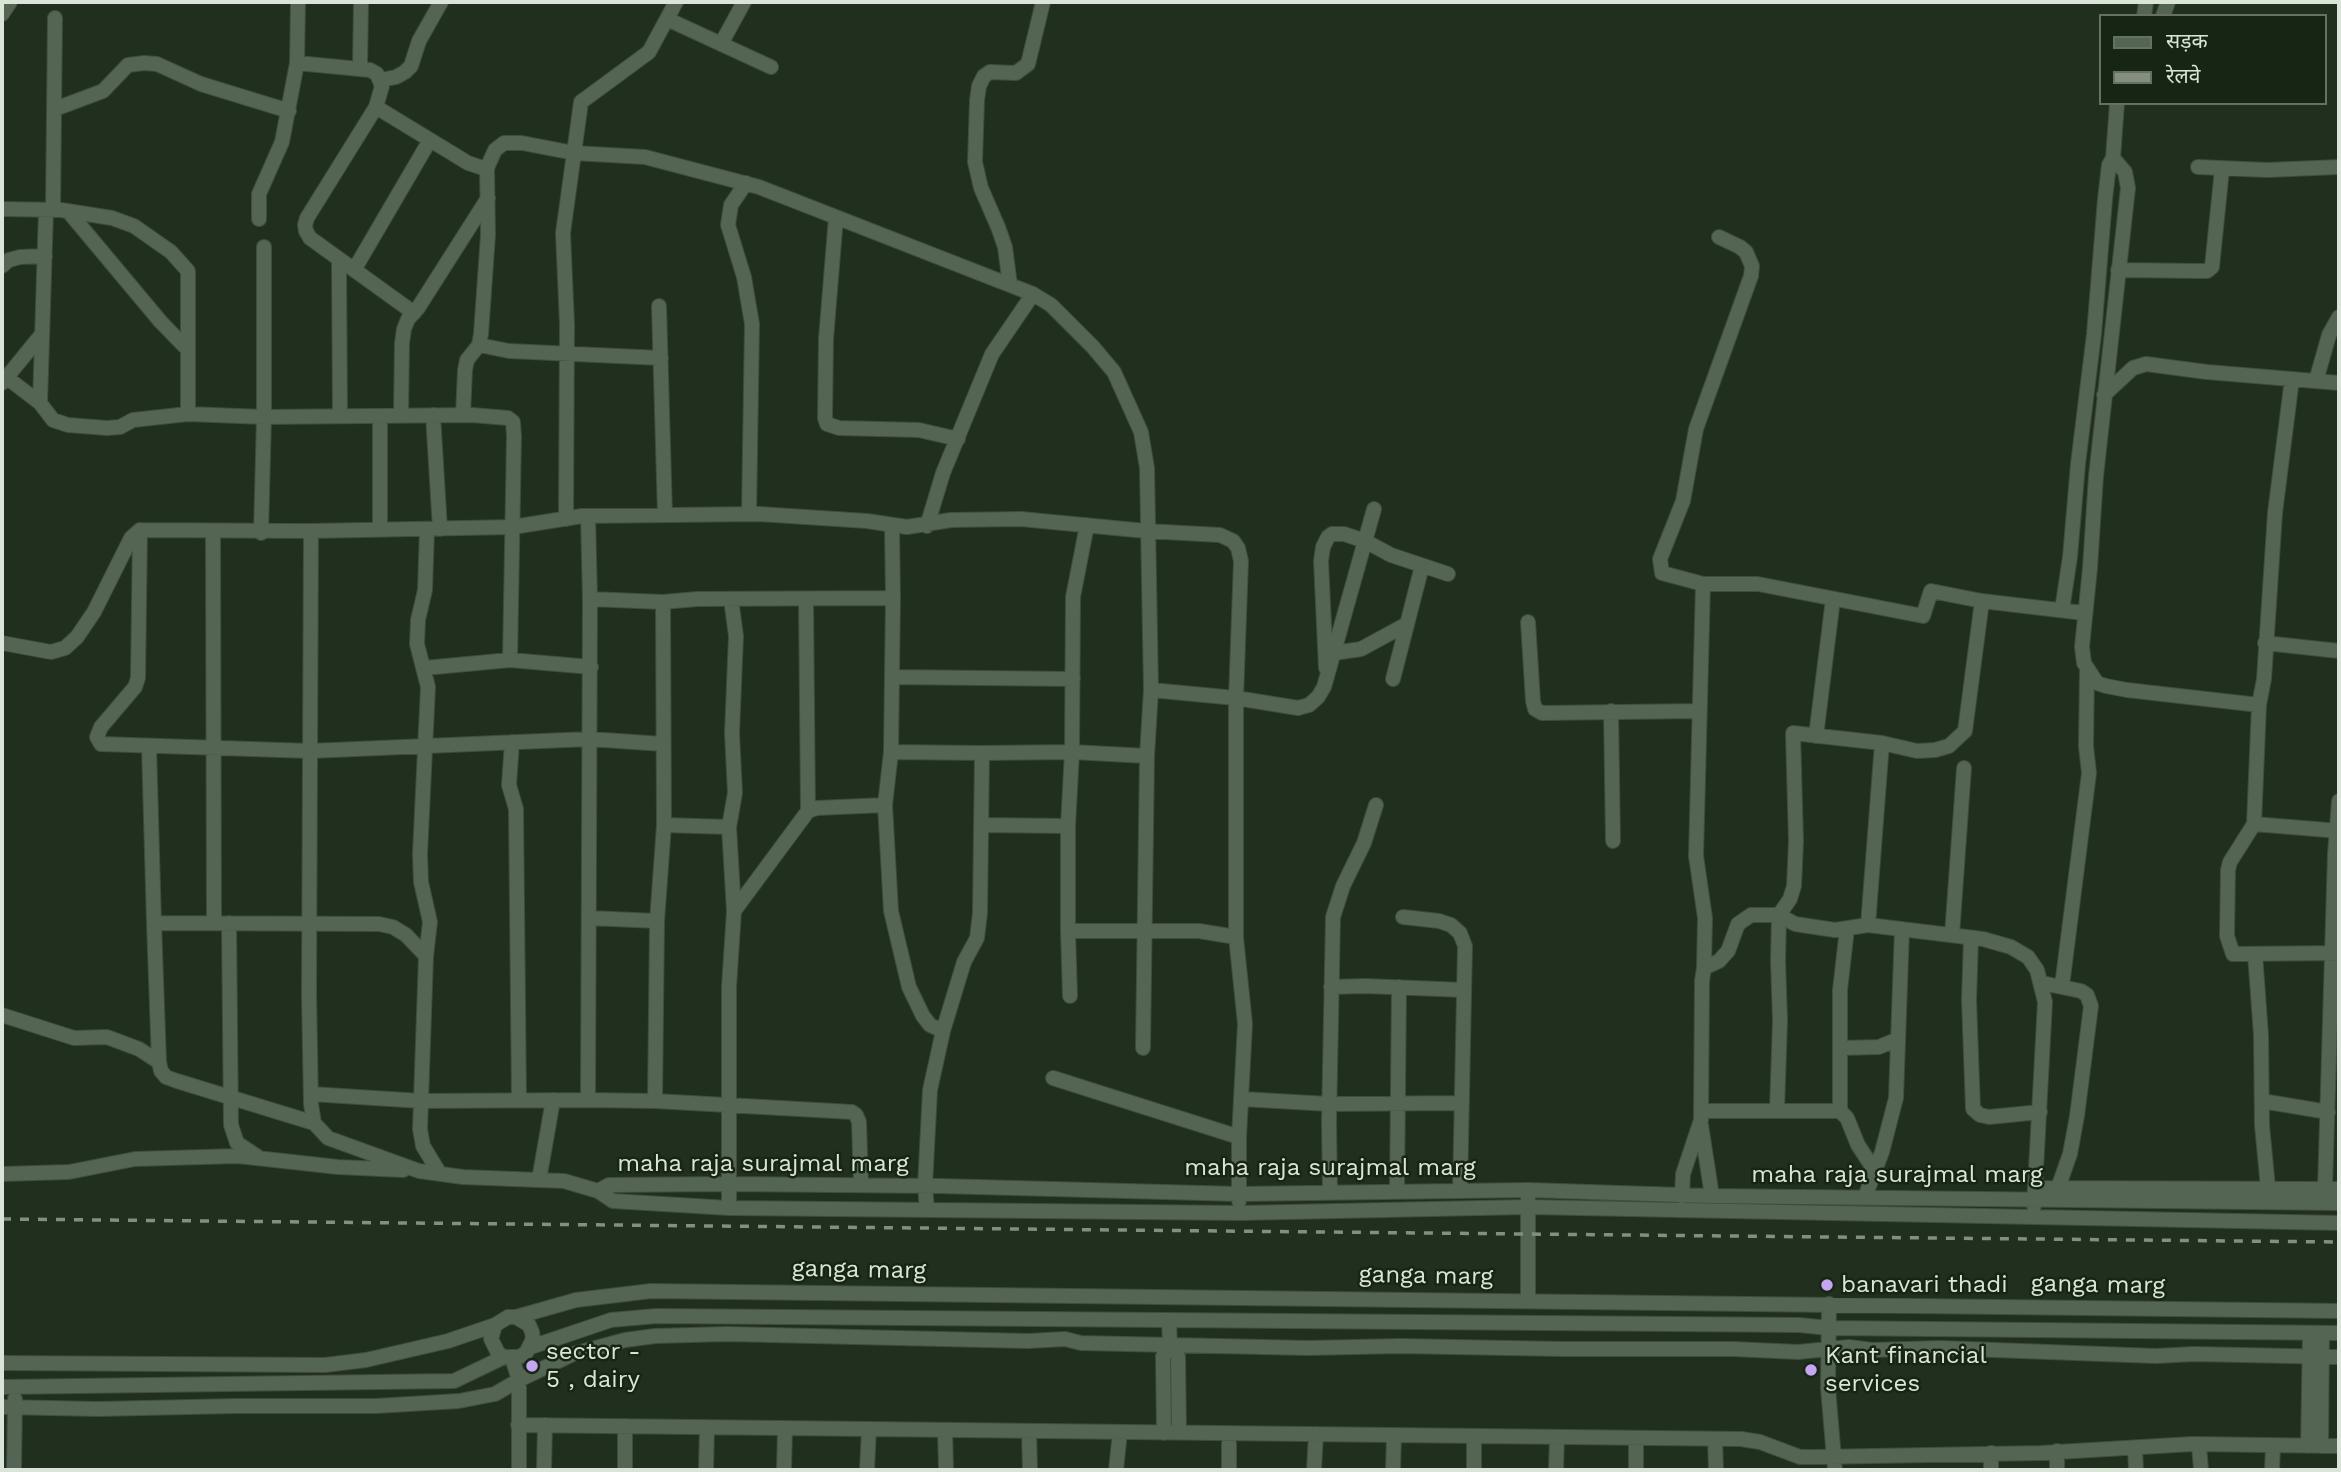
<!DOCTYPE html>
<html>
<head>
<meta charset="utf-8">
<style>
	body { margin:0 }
	#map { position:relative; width:2341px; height:1472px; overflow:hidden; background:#212f1f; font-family:"Work Sans","Noto Sans Devanagari",sans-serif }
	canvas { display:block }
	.frame { position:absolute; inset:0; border:4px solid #dbe4d9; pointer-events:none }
	.legend { position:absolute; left:2099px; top:14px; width:228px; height:91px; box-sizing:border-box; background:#172515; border:2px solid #657163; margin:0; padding:9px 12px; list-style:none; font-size:21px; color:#dbe4d9 }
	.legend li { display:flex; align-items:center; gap:14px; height:35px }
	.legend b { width:35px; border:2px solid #657163 }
</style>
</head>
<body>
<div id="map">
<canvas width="2341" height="1472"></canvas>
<div class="frame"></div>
<ul class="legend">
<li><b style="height:9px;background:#556553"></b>सड़क</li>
<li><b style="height:9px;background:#848f82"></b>रेलवे</li>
</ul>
</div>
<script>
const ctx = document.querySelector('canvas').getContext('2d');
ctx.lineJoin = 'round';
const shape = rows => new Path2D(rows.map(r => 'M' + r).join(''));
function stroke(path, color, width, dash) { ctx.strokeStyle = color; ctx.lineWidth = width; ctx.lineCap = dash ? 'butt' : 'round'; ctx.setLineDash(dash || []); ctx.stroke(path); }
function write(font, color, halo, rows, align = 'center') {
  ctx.font = font + ' "Work Sans",sans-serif'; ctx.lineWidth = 5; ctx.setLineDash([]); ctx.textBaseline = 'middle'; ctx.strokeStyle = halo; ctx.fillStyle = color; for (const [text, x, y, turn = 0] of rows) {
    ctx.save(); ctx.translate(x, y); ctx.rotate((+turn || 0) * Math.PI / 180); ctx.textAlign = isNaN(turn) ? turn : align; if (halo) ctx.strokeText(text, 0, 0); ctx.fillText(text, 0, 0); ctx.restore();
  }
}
const minor = shape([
	[298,2,297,63,370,70,377,74,382,86,376,107,307,218,305,225,306,231,310,238,414,313],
	[2,14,10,2],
	[2144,16,2146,2],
	[2163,16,2168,2],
	[667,19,771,67],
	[721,44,744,2],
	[360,68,361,2],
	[381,80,396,77,405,72,411,66,419,41,441,2],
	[376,107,468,163,483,168,487,168,495,150,504,143,522,143,574,153,645,157,759,187,1033,294,1051,305,1093,347,1114,372,1141,432,1147,468,1151,690],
	[55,109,103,91,128,65,144,63,157,64,201,84,289,111],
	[2113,158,2125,172,2128,188,2096,476,2090,568,2082,647,2084,663,2097,683,2106,686,2127,690,2259,705],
	[2198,167,2267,170,2339,167],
	[746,183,731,205,728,225,744,277,752,324,749,514],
	[2,209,61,210,112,218,134,226,171,252,188,271,188,414],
	[53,210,55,18],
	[68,211,160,321,188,350],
	[836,217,826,339,825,418,827,424,839,428,919,430,958,439],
	[259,219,259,194,282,142,297,63],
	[339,259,340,416],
	[2,266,9,260,20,257,45,256],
	[354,270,430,140],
	[2118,270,2199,271,2207,271,2212,267,2222,169],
	[1010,285,1005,247,998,227,981,188,975,162,977,100,979,86,984,76,990,72,1016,73,1028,64,1043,2],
	[659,306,665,515],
	[479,345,509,351,661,358],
	[6,377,40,403,53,420,68,425,107,428,120,427,133,420,188,414,264,417,472,415,508,418,513,422,514,436,510,660],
	[2292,379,2275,513,2264,679,2259,705,2254,824,2339,831],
	[2316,381,2329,335,2339,317],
	[2,383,42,334],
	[2104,395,2133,368,2146,364,2207,372,2339,383],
	[40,403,46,210],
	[401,415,402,343,404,329,408,319,418,308,488,198],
	[433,415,440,529],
	[463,415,465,370,467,360,479,345,481,334,488,235,487,168],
	[380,416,380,530],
	[588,516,590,599],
	[566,519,567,324,563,233,581,102,649,52,676,2],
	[1087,525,1073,597,1072,752,1147,756,1143,1048],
	[892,526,893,598],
	[927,526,943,473,992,354,1033,294],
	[427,529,425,590,418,620,417,644,428,687,420,854,421,882,430,922,426,956,420,1129,423,1146,440,1174],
	[140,530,138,678,135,687,101,727,97,737,101,744,310,751,589,739,663,744],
	[311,531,513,527,582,516,759,514,867,521,907,527,951,520,1021,519,1146,531,1220,535,1233,541,1238,548,1241,561,1236,698,1298,708,1309,705,1318,697,1324,687,1374,509],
	[213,532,214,922],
	[261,533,264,417,264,247],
	[1703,584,1662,573,1660,559,1683,501,1696,429,1751,276,1752,266,1746,252,1740,247,1719,237],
	[731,599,736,636,732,733,735,793,729,827,734,911],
	[806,599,808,811],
	[2062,610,2070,557,2078,464,2094,334,2105,199,2109,165,2113,158,2117,103],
	[1528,622,1533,701,1535,709,1542,713,1699,711],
	[2,643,51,652,65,648,77,637,94,612,131,538,140,530,311,531,309,994,311,1104,314,1123,328,1138,419,1171,463,1177,564,1181,598,1191,613,1201,729,1208,1240,1213,1528,1207,2339,1223],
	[2265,643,2339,651],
	[1334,653,1361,649,1407,624],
	[424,668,510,660,591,667],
	[1326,668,1321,561,1323,547,1328,537,1332,534,1344,534,1365,541,1391,555,1448,574],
	[892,677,1073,679],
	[1393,679,1422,566],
	[1611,711,1613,841],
	[1816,736,1833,599],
	[512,742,509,785,516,809,519,1100],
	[149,747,154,923,379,924,393,927,406,935,426,956],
	[982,753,1072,752,1068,826],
	[1147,756,1151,690,1236,698,1236,937],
	[2254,824,2230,862,2228,870,2227,936,2233,954,2339,953],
	[664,825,729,827],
	[982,825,1068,826,1068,931,1199,931,1236,937,1245,1024,1239,1137,1239,1201],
	[1403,917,1439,921,1451,925,1460,933,1465,946,1460,1191],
	[589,918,657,921],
	[154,923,159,1062,161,1071,166,1077,177,1081,314,1123],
	[229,923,231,1125,237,1143,258,1157],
	[1868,925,1983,939,2011,947,2028,957,2037,970,2045,1002,2034,1206],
	[1068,931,1070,996],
	[1952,935,1964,768],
	[1971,938,1969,1000,1973,1109,1980,1115,1989,1117,2040,1112],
	[2255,954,2261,1035,2262,1125,2268,1188],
	[1704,968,1705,918,1696,856,1703,584,1758,584,1923,616,1931,591,1982,601],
	[2042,983,2081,991,2087,995,2091,1006,2077,1116,2070,1154,2058,1188],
	[2062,986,2089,773,2086,746,2087,671],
	[1331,987,1365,986,1464,990],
	[2,1015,74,1038,107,1037,139,1049,159,1062],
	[1841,1048,1879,1047,1898,1039],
	[1053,1078,1239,1137],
	[311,1094,421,1101,588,1100],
	[1242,1099,1329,1104,1462,1103],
	[655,1101,657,921,664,825,663,602],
	[2262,1101,2328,1112],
	[1777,1110,1780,1021,1778,960,1779,915,1790,899,1794,886,1796,841,1793,733,1882,743],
	[1701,1111,1840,1111,1847,1118,1858,1145,1875,1171],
	[1840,1111,1840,990,1847,929],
	[1701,1125,1712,1196],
	[2,1174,69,1172,135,1159,238,1156,338,1167,403,1170],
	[539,1180,553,1100],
	[861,1185,859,1122,856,1115,852,1112,655,1101,588,1100,590,599,663,602,697,599,893,598,891,752],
	[2035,1188,2339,1189],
	[2325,1189,2335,854,2339,801],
	[598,1191,609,1185,730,1184,940,1186,1239,1194,1528,1190,1712,1196,2339,1203],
	[1330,1192,1329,1121,1333,917,1343,886,1364,843,1376,805],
	[1397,1192,1399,987],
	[1682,1196,1683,1174,1701,1120,1702,981,1704,968,1719,961,1728,951,1738,924,1751,915,1779,915,1795,924,1835,930,1868,925,1882,743,1917,751,1935,750,1949,746,1965,731,1982,601,2084,613],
	[1865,1197,1882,1152,1896,1098,1902,929],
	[729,1208,729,987,734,911,808,811,817,808,885,805],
	[927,1210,925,1186,930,1090,943,1031,964,962,977,938,980,913,982,753,891,752,885,805,891,911,909,987,923,1016,930,1025,943,1031],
	[1528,1300,1528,1198],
	[1829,1304,1828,1388,1835,1470],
	[1169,1321,1170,1345,1178,1357,1179,1433],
	[495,1325,491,1339,498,1353,504,1357],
	[531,1347,611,1320,656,1316,1799,1325,1829,1328,2339,1333],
	[512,1358,519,1380,519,1470],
	[2,1363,325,1365,366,1360,448,1341,495,1325,508,1317,516,1317,576,1300,651,1291,2339,1311],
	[2,1387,454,1381,504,1357,519,1357,526,1353,533,1339,532,1332,529,1325,516,1317],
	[2,1407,98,1409,235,1406,376,1406,459,1401,495,1394,519,1380,573,1354,625,1340,655,1336,727,1334,1028,1341,1065,1339,1081,1343,1308,1348,1400,1346,1562,1349,1733,1349,1798,1352,1849,1347,1872,1350,1941,1348,2156,1356,2194,1354,2339,1357],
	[518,1425,1741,1439,1760,1442,1800,1457,1816,1457,2041,1453,2192,1444,2339,1446],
	[945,1430,946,1470],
	[1029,1431,1030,1470],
	[1164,1433,1163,1356,1170,1345],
	[1474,1436,1474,1470],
	[1715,1439,1716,1470],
	[2199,1445,2201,1470],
	[2308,1446,2310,1333],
	[2321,1446,2322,1333],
	[2135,1448,2136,1470],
	[14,1470,15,1399],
	[544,1470,545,1425],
	[625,1470,625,1426],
	[706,1470,707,1427],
	[784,1470,785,1428],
	[867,1470,869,1429],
	[1116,1470,1120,1432],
	[1229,1470,1229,1433],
	[1314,1470,1316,1434],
	[1393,1470,1394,1435],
	[1556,1470,1557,1437],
	[1636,1470,1636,1438],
	[1991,1470,1991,1453],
	[2057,1470,2057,1451],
	[2272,1470,2273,1446]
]);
const rail = shape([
	[2,1219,2339,1242]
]);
const markers = [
	[1827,1285,7,"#c6a6f0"],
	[532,1366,7,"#c6a6f0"],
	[1811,1370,7,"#c6a6f0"]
];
const streetNames = [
	["maha raja surajmal marg",763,1164],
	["maha raja surajmal marg",1330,1168],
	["maha raja surajmal marg",1897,1175],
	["ganga marg",859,1270,1],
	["ganga marg",1426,1276,1],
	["ganga marg",2098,1285,1]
];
const poiNames = [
	["banavari thadi",1841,1285],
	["sector -",546,1352],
	["5 , dairy",546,1380],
	["Kant financial",1825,1356],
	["services",1825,1384]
];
stroke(minor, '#404c3e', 16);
stroke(minor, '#556553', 14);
stroke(rail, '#848f82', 3.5, [9, 9]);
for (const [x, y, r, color] of markers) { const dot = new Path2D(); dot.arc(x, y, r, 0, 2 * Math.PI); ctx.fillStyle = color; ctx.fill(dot); stroke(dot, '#172515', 2.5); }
write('24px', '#dbe4d9', '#172515', streetNames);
write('24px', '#dbe4d9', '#172515', poiNames, 'left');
</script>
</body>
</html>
